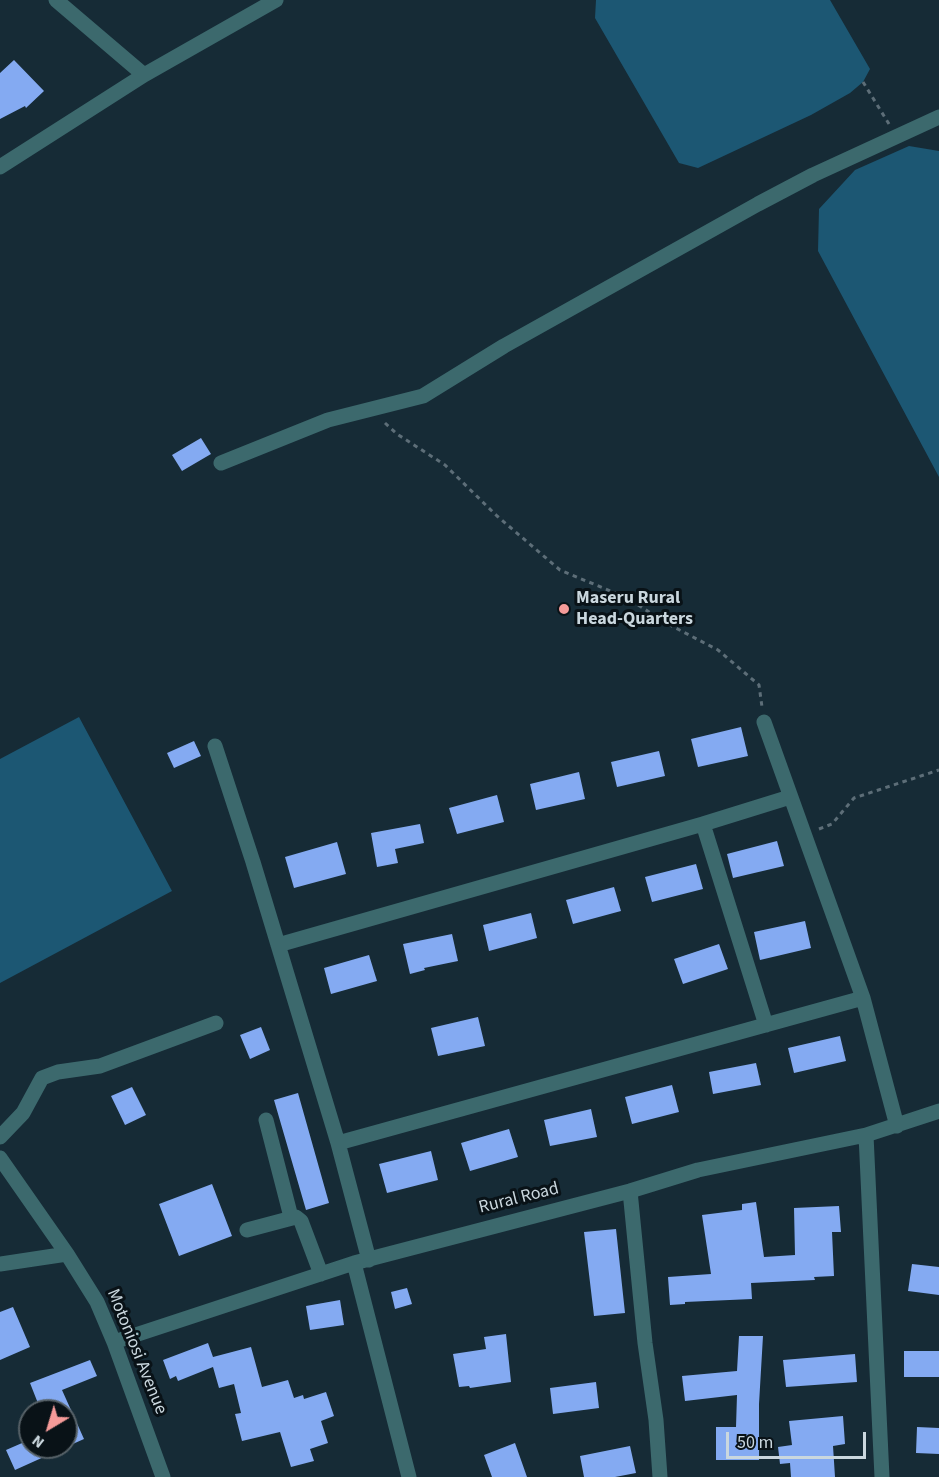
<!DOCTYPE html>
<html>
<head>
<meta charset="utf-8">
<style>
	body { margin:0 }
	#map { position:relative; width:939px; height:1477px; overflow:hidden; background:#162b36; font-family:"Source Sans 3",sans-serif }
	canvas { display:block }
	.north { position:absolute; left:18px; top:1399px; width:60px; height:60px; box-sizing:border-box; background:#091217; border:2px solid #566167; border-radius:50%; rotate:218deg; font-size:16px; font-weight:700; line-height:24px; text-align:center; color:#cad7de }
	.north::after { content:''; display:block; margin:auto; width:21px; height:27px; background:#f59b99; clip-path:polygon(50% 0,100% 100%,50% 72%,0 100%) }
	.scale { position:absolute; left:726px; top:1432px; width:140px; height:27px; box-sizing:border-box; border:3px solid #cad7de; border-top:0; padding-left:8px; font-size:18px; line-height:21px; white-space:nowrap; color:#cad7de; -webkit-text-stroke:4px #091217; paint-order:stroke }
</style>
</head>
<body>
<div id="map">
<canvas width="939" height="1477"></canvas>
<div class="north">N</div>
<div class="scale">50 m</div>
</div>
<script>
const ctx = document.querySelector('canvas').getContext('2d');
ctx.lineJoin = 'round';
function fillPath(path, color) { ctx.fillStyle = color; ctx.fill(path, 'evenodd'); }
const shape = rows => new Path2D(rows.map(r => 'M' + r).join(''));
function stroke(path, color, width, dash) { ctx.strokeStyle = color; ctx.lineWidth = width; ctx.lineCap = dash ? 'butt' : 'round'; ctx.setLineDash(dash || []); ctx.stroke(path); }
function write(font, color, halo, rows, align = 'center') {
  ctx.font = font + ' "Source Sans 3",sans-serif'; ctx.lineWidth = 6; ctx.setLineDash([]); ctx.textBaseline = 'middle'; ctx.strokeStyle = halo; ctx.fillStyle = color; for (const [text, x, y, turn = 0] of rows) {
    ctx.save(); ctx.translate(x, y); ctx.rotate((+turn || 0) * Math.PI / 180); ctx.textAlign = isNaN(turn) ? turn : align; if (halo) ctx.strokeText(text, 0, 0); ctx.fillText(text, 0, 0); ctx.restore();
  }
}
const green = shape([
	[596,0,830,0,870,69,863,82,850,93,811,115,698,168,679,163,595,18],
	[909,146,939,151,939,477,818,251,819,209,855,170],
	[79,717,172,891,0,983,0,759]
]);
const building = shape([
	[14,60,44,91,26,108,25,106,0,119,0,73],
	[201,438,211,454,182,471,172,455],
	[741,727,748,756,698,767,691,739],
	[194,741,201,756,174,768,167,753],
	[659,751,665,776,617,787,611,762],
	[579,772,585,799,536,810,530,784],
	[497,795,504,822,457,834,449,808],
	[420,824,424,843,395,849,398,863,377,867,371,833],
	[777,841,784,866,733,878,727,854],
	[337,842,346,874,294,888,285,857],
	[696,864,703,889,652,902,645,877],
	[614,887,621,911,573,924,566,900],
	[531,913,537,938,489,951,483,925],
	[805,921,811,948,760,960,754,932],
	[452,934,458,961,424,968,425,970,410,974,403,944],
	[719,944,728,969,683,984,674,959],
	[369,955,377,981,331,994,324,968],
	[478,1017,485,1046,438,1056,431,1028],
	[261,1027,270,1050,250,1059,240,1035],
	[840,1036,846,1061,794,1073,788,1048],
	[756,1063,761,1085,713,1094,709,1072],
	[672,1085,679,1112,632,1124,625,1097],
	[132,1087,146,1115,125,1125,111,1096],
	[298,1093,329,1203,306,1210,274,1100],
	[591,1109,597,1137,550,1146,544,1120],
	[509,1129,518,1157,470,1171,461,1143],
	[431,1151,438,1180,387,1193,379,1164],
	[212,1184,232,1236,179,1256,159,1204],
	[756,1202,764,1257,795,1255,794,1208,839,1206,841,1232,832,1232,834,1276,814,1277,815,1280,751,1283,752,1299,685,1302,685,1304,670,1305,668,1277,711,1274,702,1215,742,1210,742,1204],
	[616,1229,625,1313,594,1316,584,1232],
	[912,1264,939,1267,939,1295,908,1291],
	[407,1288,412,1304,395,1309,391,1292],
	[340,1300,344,1325,310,1330,306,1306],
	[13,1307,30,1347,0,1360,0,1312],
	[506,1334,511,1382,470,1388,469,1386,459,1387,453,1354,486,1349,484,1337],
	[739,1336,763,1336,759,1404,759,1460,716,1460,716,1427,736,1427,737,1395,685,1401,682,1376,737,1371],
	[208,1343,213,1357,251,1347,262,1387,288,1380,294,1398,303,1395,304,1399,326,1392,334,1416,321,1421,328,1443,310,1449,314,1461,291,1467,280,1432,242,1441,235,1414,241,1413,234,1384,219,1388,213,1367,178,1381,176,1376,170,1379,163,1360],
	[904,1351,939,1351,939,1377,904,1377],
	[855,1354,857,1382,786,1387,783,1360],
	[90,1360,97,1376,62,1390,84,1439,66,1447,66,1411,41,1411,30,1383],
	[596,1382,599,1408,553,1414,550,1388],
	[843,1416,845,1444,833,1446,835,1477,791,1477,790,1463,780,1464,778,1447,792,1445,789,1421],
	[917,1427,939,1428,939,1454,916,1453],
	[29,1440,30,1447,66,1447,15,1470,6,1450],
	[515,1443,527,1477,492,1477,484,1455],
	[630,1446,636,1473,615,1477,584,1477,580,1456]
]);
const path = shape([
	[863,82,889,124],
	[385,423,397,434,445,465,497,516,560,570,627,598,668,624,718,650,759,685,762,707],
	[819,829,832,824,854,798,939,770]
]);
const minor = shape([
	[56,0,144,75],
	[0,167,144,75,276,0],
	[221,463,328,420,423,396,504,346,758,204,813,175,939,117],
	[764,722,863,998,897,1126],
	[215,746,253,862,338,1143,369,1260],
	[703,824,766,1025],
	[278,945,703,824,790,797],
	[266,1120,291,1217],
	[866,1135,882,1477],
	[0,1137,23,1113,42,1078,58,1072,100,1066,216,1023],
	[338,1143,863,998],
	[0,1158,67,1254,97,1302,114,1342,163,1477],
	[630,1191,645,1343,656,1420,660,1477],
	[247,1230,296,1217,301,1221,321,1274],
	[354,1263,409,1477],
	[0,1264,67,1254],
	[114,1342,354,1263,630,1191,698,1170,866,1135,939,1111]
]);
const markers = [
	[564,609,6,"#f59b99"]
];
const poiNames = [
	["Maseru Rural",576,599],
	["Head-Quarters",576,620]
];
const streetNames = [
	["Rural Road",519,1199,-14],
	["Motoniosi Avenue",136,1352,68]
];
fillPath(green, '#1c5773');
fillPath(building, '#84aaf2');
stroke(path, '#5d6e78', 3, [4.5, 4.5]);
stroke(minor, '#3c696d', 15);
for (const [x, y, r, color] of markers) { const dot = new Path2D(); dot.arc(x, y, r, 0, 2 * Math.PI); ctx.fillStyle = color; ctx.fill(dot); stroke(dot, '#091217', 2); }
write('bold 18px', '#cad7de', '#091217', poiNames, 'left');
write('18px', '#cad7de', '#091217', streetNames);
</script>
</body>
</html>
